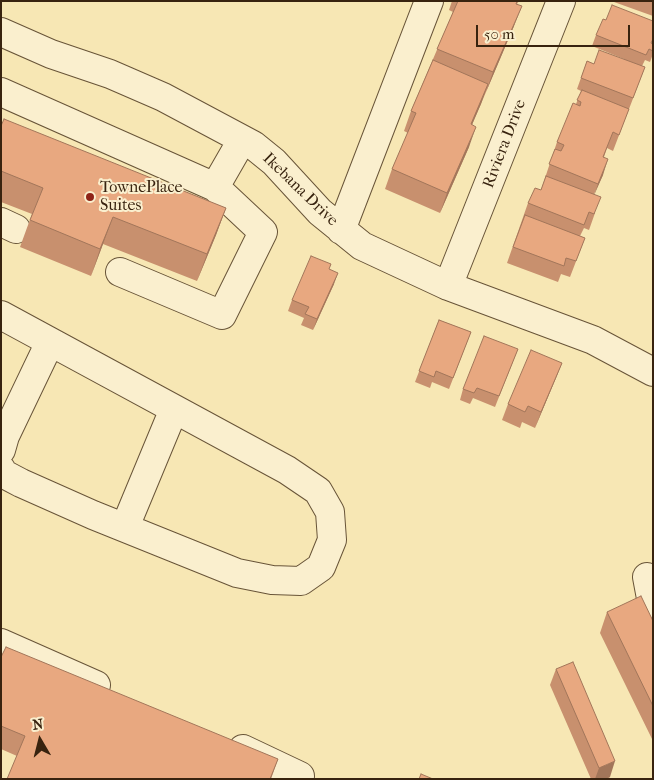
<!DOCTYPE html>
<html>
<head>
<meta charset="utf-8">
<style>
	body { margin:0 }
	#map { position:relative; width:654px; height:780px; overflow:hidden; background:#f7e7b4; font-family:"IM FELL French Canon",serif }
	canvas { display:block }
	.frame { position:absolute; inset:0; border:2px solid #38230f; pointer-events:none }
	.north { position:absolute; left:15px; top:715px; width:50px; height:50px; -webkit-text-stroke:4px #faefce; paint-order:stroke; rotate:352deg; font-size:14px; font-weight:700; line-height:20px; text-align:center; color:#38230f }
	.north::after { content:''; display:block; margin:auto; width:18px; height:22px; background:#38230f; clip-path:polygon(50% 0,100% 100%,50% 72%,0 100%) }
	.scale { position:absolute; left:476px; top:25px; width:154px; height:22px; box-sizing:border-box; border:2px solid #38230f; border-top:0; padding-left:6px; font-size:15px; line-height:18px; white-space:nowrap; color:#38230f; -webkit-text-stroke:4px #faefce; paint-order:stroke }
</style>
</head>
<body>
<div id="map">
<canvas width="654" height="780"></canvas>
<div class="frame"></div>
<div class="north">N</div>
<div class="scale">50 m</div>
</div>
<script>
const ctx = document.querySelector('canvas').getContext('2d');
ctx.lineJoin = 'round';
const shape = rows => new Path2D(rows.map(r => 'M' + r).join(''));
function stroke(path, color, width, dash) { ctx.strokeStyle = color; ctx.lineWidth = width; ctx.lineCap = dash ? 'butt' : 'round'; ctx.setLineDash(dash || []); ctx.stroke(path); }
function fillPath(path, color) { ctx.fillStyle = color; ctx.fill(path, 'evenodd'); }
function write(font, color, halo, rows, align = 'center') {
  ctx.font = font + ' "IM FELL French Canon",serif'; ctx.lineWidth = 4; ctx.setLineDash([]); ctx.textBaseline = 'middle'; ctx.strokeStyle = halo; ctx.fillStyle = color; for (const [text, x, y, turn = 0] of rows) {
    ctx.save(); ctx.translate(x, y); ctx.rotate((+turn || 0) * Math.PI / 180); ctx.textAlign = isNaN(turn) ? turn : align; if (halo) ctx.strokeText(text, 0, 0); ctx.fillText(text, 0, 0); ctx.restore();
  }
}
const minor = shape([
	[1,32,51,54,110,74,163,97,253,145,274,162,320,212,362,246,448,286,593,340,653,372],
	[1,92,215,187,263,232,222,315,120,272],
	[215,187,242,140],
	[1,222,16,229],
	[341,230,429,1],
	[448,286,561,1],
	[1,315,287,470,318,491,330,512,332,540,321,567,301,581,272,580,237,573,93,515,21,483,2,473,1,469],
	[1,450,5,436,50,342],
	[125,527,174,409],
	[647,577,653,609],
	[1,643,96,685],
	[243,749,300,776,299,779]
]);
const wall = shape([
	[452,1,519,1,517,4,514,26,472,125,469,147,440,213,385,189,392,169,408,133,404,131,411,111,453,12,449,10],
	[614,1,653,1,653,16,614,2],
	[596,35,651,43,653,44,653,54,650,62,645,60,642,66,645,67,629,109,614,103,629,109,613,151,607,148,604,157,603,175,594,194,595,213,589,230,584,228,580,236,585,238,570,277,561,274,558,282,507,263,528,203,541,190,557,142,576,104,581,91,577,89,587,61,594,64,624,59,592,46],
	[1,126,226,208,216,235,197,281,103,244,91,276,20,247,32,214,1,202],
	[329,269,334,284,313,330,301,325,304,318,288,311,292,300],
	[439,320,471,332,449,389,432,382,430,388,415,382],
	[518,349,495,407,473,398,470,404,460,400,463,389],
	[562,363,535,428,522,422,520,428,502,420,508,404],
	[607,612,653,621,653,741,600,633],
	[1,657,278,759,271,779,7,779,17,756,1,749],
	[556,669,610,777,606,779,591,779,550,685]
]);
const shadedWall = shape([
	[522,6,514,26,486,92,493,72],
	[488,84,481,104,463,145,471,124],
	[476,127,469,147,440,213,447,193],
	[608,159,603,175,592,200,598,184],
	[226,208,216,235,197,281,207,254],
	[113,217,103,244,91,276,100,249],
	[338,273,334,284,313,330,317,319],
	[562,363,556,378,535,428,541,412],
	[615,761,610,777,606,779,595,779,599,768]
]);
const building = shape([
	[458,1,517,1,516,4,522,6,493,72,437,49,458,1],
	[612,5,653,21,653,39,651,43,653,44,653,51,649,49,646,55,596,35,603,19,606,20,612,5],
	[599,50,645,67,633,98,581,78,587,61,594,64,599,50],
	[433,60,488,84,471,124,476,127,447,193,392,169,416,113,411,111,433,60],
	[582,90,629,109,619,135,613,132,603,157,608,159,598,184,549,164,555,149,561,151,564,145,557,142,573,103,580,106,581,102,577,100,582,90],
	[4,119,226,208,207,254,113,217,100,249,30,220,43,188,1,171,1,126,4,119],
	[546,176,601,197,594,214,589,212,584,225,528,203,535,188,541,190,546,176],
	[525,215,585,238,576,261,566,258,564,266,513,247,525,215],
	[311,256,331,264,329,269,338,273,317,319,305,314,309,307,292,300,311,256],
	[439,320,471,332,453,378,436,371,434,377,419,371,439,320],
	[484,336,518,349,499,396,477,388,474,393,463,389,484,336],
	[531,350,562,363,541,412,528,406,525,412,508,404,531,350],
	[641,596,653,621,653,706,607,612,641,596],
	[6,647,278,759,270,779,7,779,25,736,1,726,1,657,6,647],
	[573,662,615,761,599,768,556,669,573,662],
	[421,774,433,779,419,779,421,774]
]);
const markers = [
	[90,197,5,"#8f2418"]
];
const streetNames = [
	["Riviera Drive",505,144,-69],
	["Ikebana Drive",300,190,44]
];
const poiNames = [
	["TownePlace",100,188],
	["Suites",100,206]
];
stroke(minor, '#685438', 30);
stroke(minor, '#faefce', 28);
fillPath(wall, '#c8906e');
fillPath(shadedWall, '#a2765a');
fillPath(building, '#e8a880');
stroke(building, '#a2765a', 1);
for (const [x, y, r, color] of markers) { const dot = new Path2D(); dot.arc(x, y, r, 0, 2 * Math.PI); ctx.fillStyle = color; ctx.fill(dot); stroke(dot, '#faefce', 2); }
write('16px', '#38230f', '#faefce', streetNames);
write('16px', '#38230f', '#faefce', poiNames, 'left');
</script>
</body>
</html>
